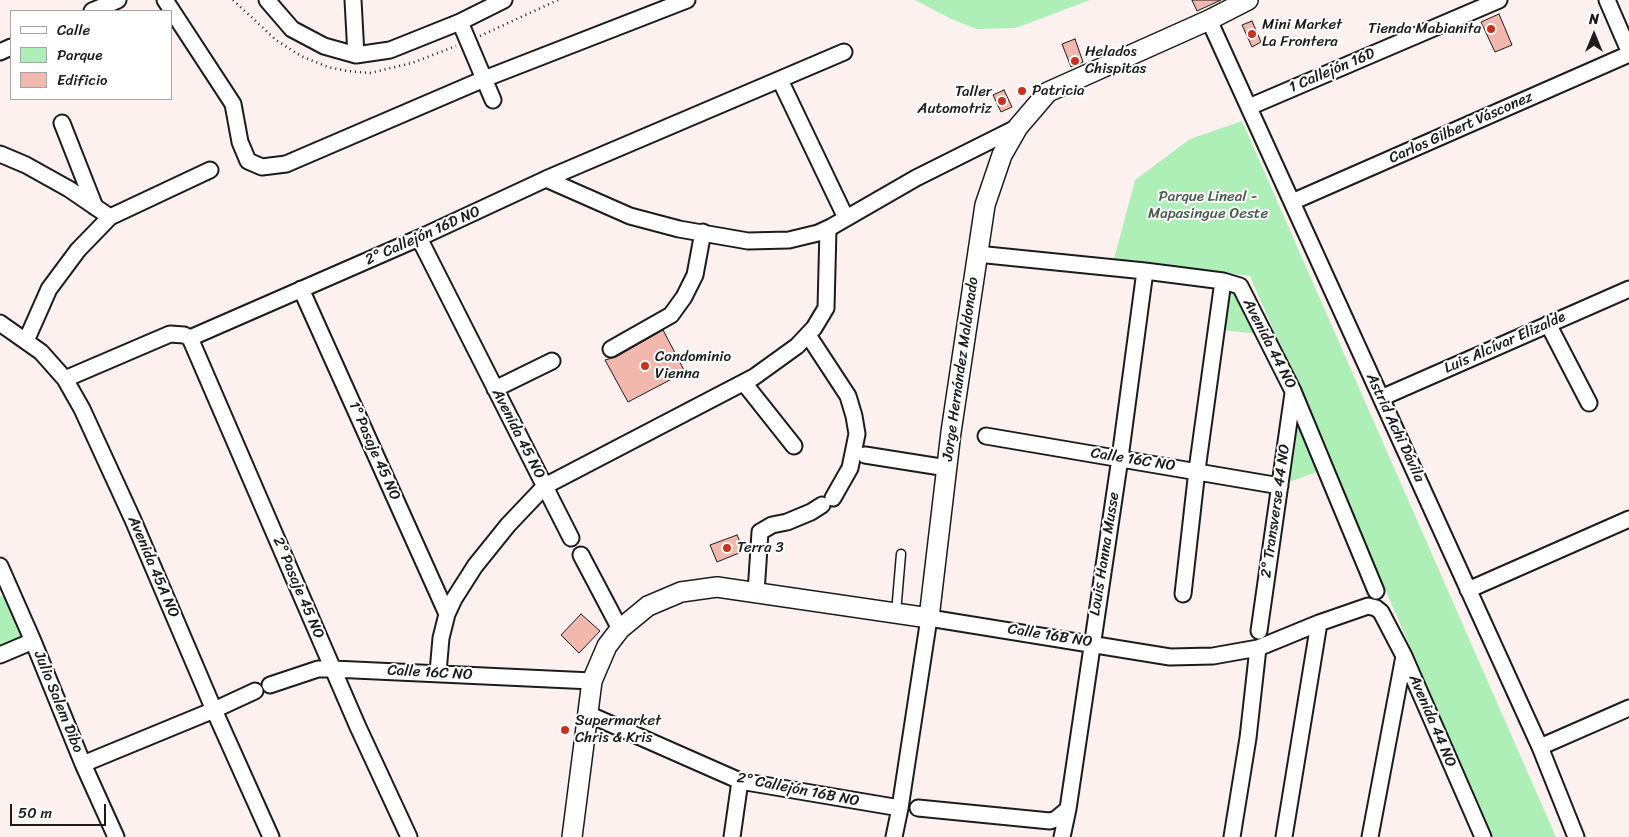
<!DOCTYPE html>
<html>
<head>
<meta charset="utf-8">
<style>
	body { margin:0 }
	#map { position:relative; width:1629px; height:837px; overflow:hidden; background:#fcf1ef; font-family:Sriracha,sans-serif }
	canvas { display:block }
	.legend { position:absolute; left:10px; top:10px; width:162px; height:90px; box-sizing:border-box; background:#fff; border:1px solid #a4a4a4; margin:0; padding:6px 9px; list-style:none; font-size:15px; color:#1c1c1c }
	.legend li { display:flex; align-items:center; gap:10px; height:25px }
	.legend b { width:25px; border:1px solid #a4a4a4 }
	.north { position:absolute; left:1569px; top:10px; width:50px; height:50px; -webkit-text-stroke:4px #fff; paint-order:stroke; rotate:0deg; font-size:14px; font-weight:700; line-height:20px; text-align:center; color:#1c1c1c }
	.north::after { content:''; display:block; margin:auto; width:18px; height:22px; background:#1c1c1c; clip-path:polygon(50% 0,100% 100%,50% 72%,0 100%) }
	.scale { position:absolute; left:10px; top:804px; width:96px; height:22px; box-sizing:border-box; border:2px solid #1c1c1c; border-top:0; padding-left:6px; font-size:15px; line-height:18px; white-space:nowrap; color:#1c1c1c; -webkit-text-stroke:4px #fff; paint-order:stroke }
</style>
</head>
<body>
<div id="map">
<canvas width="1629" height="837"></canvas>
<ul class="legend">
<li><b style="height:6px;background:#fff"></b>Calle</li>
<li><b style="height:14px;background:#aeefb8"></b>Parque</li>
<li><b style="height:14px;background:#f2b8ad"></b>Edificio</li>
</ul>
<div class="north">N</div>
<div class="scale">50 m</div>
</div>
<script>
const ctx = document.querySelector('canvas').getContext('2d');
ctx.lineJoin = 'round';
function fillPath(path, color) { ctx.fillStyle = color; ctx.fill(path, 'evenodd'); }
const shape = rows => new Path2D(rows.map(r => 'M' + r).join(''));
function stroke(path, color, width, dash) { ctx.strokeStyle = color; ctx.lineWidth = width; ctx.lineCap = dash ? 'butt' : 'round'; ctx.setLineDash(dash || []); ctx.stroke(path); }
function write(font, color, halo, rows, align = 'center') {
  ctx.font = font + ' Sriracha,sans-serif'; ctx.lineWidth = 4; ctx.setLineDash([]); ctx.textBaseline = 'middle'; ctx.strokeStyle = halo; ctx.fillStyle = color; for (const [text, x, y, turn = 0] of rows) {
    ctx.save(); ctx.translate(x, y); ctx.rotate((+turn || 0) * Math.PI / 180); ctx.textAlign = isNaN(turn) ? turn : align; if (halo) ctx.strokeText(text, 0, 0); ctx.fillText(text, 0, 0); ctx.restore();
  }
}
const green = shape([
	[915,0,1090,0,1016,28,977,29,951,19],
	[1242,121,1556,837,1492,837,1250,276,1114,259,1135,180,1190,139],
	[1226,287,1237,288,1261,334,1219,330],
	[1294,412,1320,471,1286,483],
	[0,596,8,597,25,637,0,647]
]);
const building = shape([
	[1192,0,1221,0,1197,11,1192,0],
	[1499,14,1512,45,1495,52,1481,22,1499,14],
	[1252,21,1261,42,1252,47,1242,25,1252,21],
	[1075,39,1083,62,1071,67,1062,44,1075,39],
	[1004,90,1012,107,1001,112,993,95,1004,90],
	[663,330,685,372,628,402,605,360,616,357,663,330],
	[737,535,744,551,717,562,710,545,737,535],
	[581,614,600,631,579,653,561,635,581,614]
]);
const path = shape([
	[233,0,276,40,301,56,328,67,347,71,370,73,412,63,456,46],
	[480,36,558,0]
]);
const service = shape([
	[896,613,901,554]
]);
const minor = shape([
	[165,0,233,104,240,142,248,161,262,167,286,164,484,79,687,0],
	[267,0,292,29,324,46,356,55,390,50,460,22,504,0],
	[353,0,356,55],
	[1607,0,1629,51],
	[92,11,118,0],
	[1209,20,1540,747,1576,837],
	[460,22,493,100],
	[0,52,11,47],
	[780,80,846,218],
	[1249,107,1499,0],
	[62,123,95,207],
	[0,154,26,165,69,189,110,217],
	[546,179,630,216,679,229,748,241,789,240,818,233,831,227,916,178,1018,127],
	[1292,202,1629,54],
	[419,238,571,538],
	[977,254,1145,271,1223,281,1240,286,1293,391,1376,591],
	[301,289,447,614],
	[0,323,41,352,65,379,82,409,133,520,214,710,271,837],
	[1548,324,1589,403],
	[808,335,848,396,854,416,857,434,850,468,833,498],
	[190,338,358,727,409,837],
	[26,341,49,289,78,250,110,217,210,170],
	[611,349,671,315,684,297,695,275,703,232],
	[65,379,170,334,184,335,190,338,419,238,546,179,844,52],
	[744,383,794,446],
	[495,389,552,361],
	[1381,398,1629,289],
	[986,436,1280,486],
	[865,455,947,468],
	[581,555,620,629],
	[0,566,33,641,83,764,116,837],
	[1468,590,1629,519],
	[756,593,760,532,772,525,787,522,811,512,822,505],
	[1183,594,1197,470,1223,281],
	[1259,631,1293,393],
	[0,655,33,641],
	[438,672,441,638,447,614,454,599,475,566,508,525,545,486,754,377,797,346,814,328,826,308,828,229],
	[270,685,318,669,333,669,592,681],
	[588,714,740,781,900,808],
	[1540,747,1629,708],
	[83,764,214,710,255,691],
	[918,808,1050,821,1056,819,1068,809],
	[732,837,740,781],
	[894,837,900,808,929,618,1170,657,1213,656,1258,648,1319,623,1368,606,1376,608,1381,612,1404,656,1483,837],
	[1062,837,1068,809,1120,458,1145,271],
	[1232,837,1248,738,1258,648],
	[1284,837,1319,623],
	[1370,837,1404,656]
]);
const tertiary = shape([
	[572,837,592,681,607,646,620,629,648,606,681,592,717,587,929,618,951,432,985,205,1002,155,1018,127,1048,92,1209,20,1248,0]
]);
const markers = [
	[1491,29,5,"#c8321e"],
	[1252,34,5,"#c8321e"],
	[1075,61,5,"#c8321e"],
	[1022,91,5,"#c8321e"],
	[1002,101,5,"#c8321e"],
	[645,366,5,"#c8321e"],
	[727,548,5,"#c8321e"],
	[565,730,5,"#c8321e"]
];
const poiNames = [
	["Mini Market",1262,25],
	["La Frontera",1262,42],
	["Tienda Mabianita",1481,29,"right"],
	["Helados",1085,52],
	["Chispitas",1085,69],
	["Patricia",1032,91],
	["Taller",992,92,"right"],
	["Automotriz",992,109,"right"],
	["Condominio",655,357],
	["Vienna",655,374],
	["Terra 3",737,548],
	["Supermarket",575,721],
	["Chris & Kris",575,738]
];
const streetNames = [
	["1 Callejón 16D",1332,71,-23],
	["Carlos Gilbert Vásconez",1461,128,-24],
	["2° Callejón 16D NO",423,236,-24],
	["Luis Alcívar Elizalde",1505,343,-24],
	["Avenida 44 NO",1269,344,63],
	["Jorge Hernández Maldonado",961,369,-82],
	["Astrid Achi Dávila",1395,428,65],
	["Avenida 45 NO",518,434,63],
	["1° Pasaje 45 NO",374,451,66],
	["Calle 16C NO",1133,460,9],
	["2° Transverse 44 NO",1276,511,-82],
	["Louis Hanna Musse",1105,554,-81],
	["Avenida 45A NO",153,567,67],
	["2° Pasaje 45 NO",298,588,67],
	["Calle 16B NO",1050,636,9],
	["Calle 16C NO",430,673,3],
	["Julio Salem Dibo",58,702,68],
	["Avenida 44 NO",1432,721,67],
	["2° Callejón 16B NO",798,790,11]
];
const parkNames = [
	["Parque Lineal -",1208,197],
	["Mapasingue Oeste",1208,214]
];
fillPath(green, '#aeefb8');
fillPath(building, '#f2b8ad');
stroke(building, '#1c1c1c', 1);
stroke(service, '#1c1c1c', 11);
stroke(minor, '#1c1c1c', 19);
stroke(tertiary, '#1c1c1c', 22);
stroke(path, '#1c1c1c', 2.5, [1, 4]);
stroke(service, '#fff', 8);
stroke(minor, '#fff', 15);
stroke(tertiary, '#fff', 19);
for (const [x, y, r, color] of markers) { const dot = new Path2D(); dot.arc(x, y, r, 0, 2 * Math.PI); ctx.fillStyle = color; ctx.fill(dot); stroke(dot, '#fff', 2); }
write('15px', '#1c1c1c', '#fff', poiNames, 'left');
write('15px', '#1c1c1c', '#fff', streetNames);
write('15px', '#485b4b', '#fff', parkNames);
</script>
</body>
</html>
